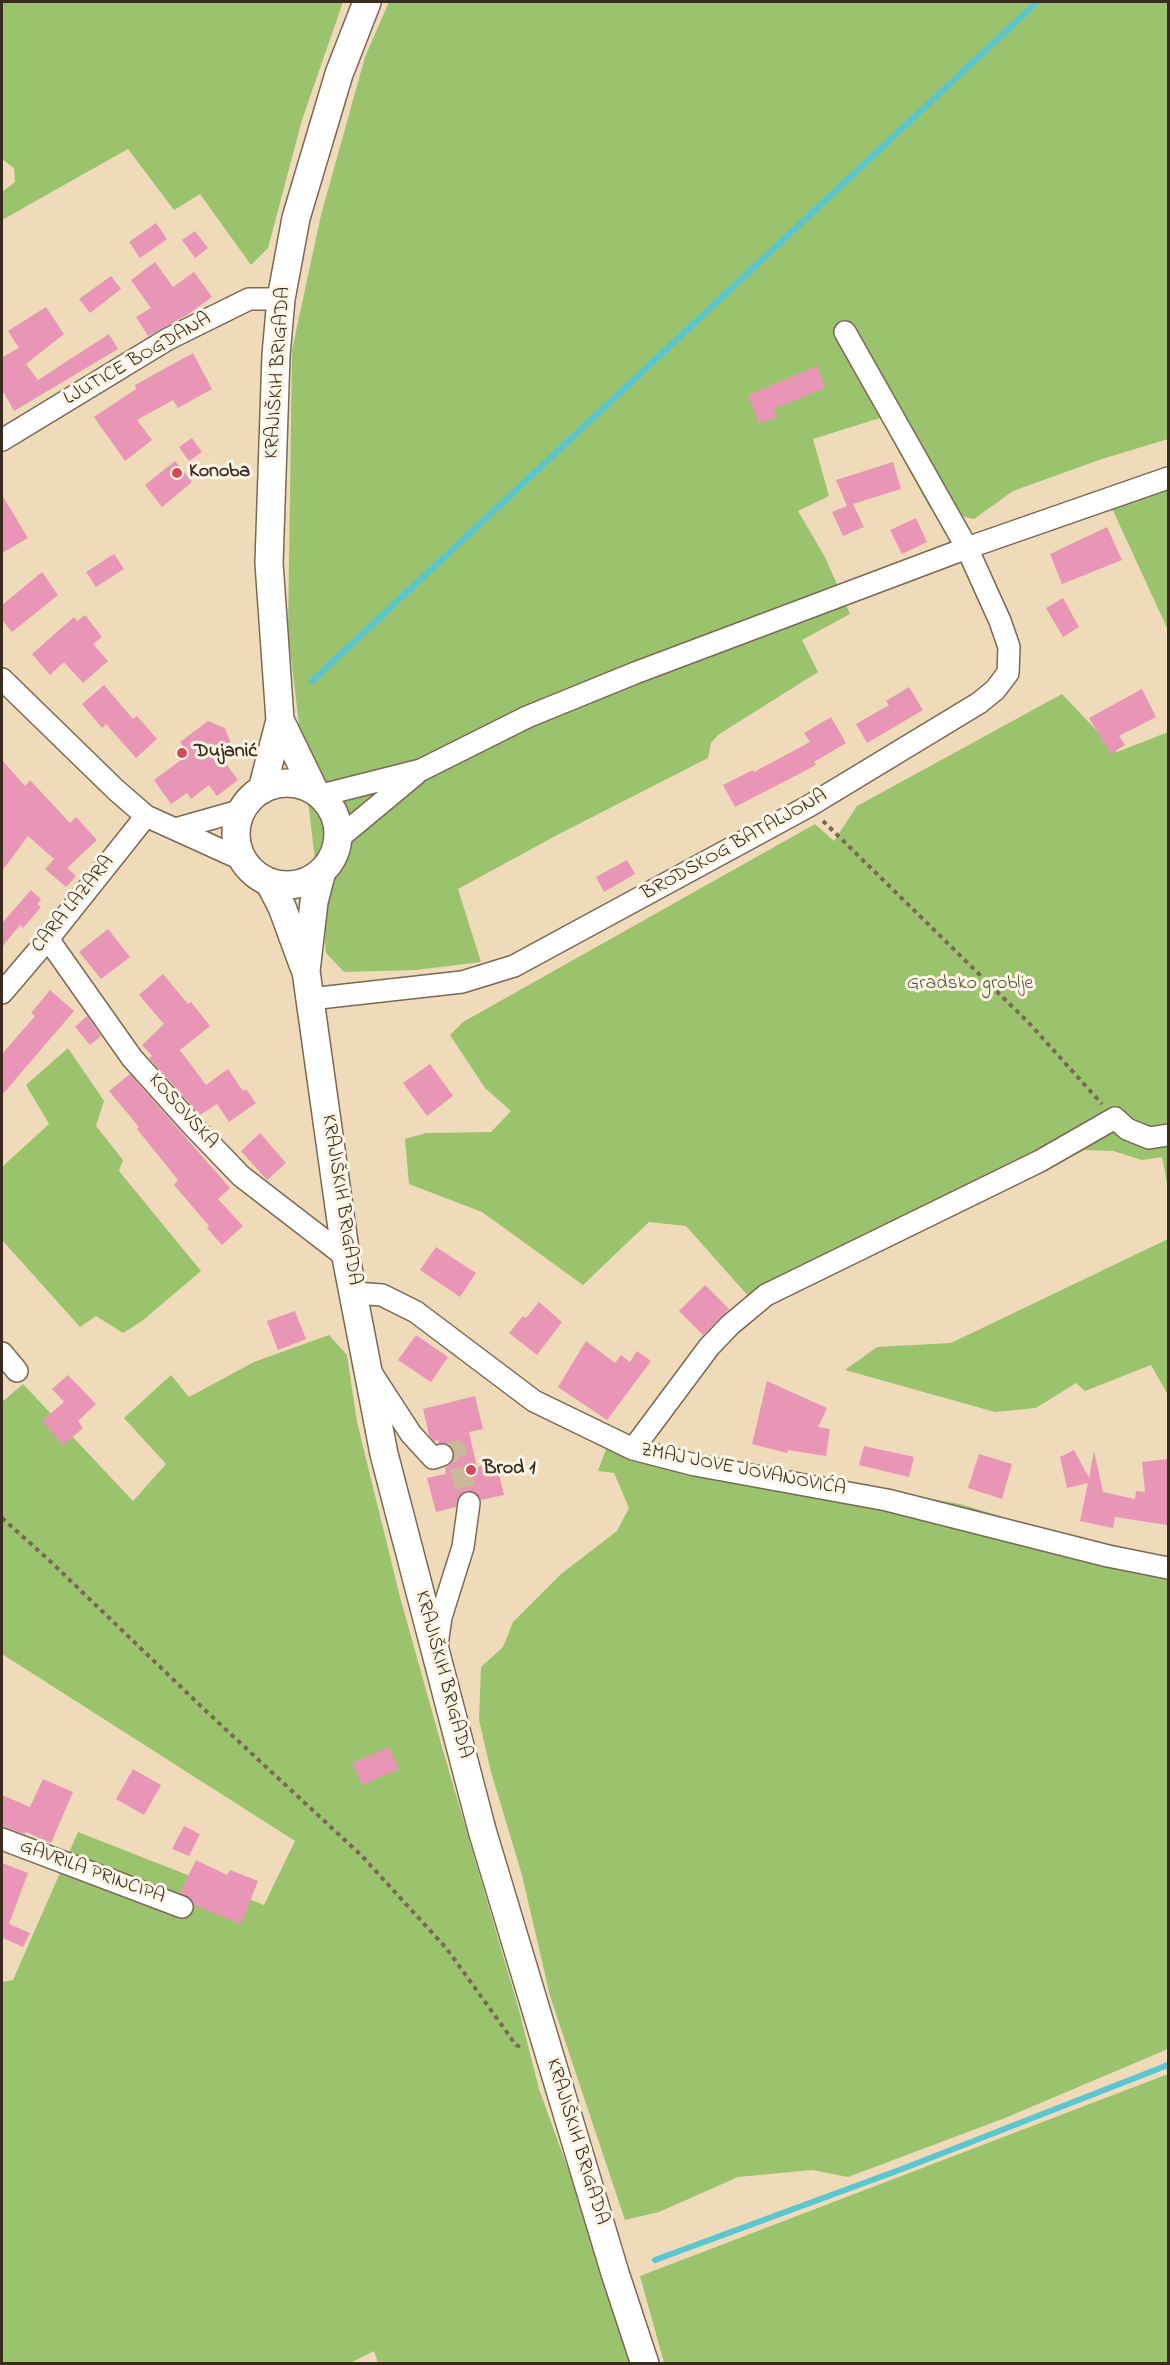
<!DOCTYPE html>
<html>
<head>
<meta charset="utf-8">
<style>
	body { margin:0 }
	#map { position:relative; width:1170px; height:2365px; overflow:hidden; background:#efdbb9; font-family:"Indie Flower",sans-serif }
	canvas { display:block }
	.frame { position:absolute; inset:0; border:3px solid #3b2a1e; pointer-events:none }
</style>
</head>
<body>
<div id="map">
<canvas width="1170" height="2365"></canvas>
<div class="frame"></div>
</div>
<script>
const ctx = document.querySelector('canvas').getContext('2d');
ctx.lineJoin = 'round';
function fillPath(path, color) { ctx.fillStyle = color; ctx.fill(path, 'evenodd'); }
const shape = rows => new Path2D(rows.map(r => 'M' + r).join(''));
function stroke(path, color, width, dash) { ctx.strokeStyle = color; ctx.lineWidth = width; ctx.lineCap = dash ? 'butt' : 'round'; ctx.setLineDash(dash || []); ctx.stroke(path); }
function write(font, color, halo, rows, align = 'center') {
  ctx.font = font + ' "Indie Flower",sans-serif'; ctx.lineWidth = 6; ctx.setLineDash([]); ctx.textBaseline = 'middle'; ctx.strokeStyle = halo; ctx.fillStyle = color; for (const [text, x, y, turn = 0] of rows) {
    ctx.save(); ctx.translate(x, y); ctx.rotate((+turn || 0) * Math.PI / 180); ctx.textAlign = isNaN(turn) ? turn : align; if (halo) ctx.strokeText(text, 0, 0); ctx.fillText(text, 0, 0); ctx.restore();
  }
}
const green = shape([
	[2,2,343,2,302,120,268,248,251,265,200,194,174,210,128,149,2,220,2,192,15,182,14,168,2,159],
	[389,2,1168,2,1168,439,1099,460,1013,491,974,519,931,510,880,418,813,439,829,496,798,511,825,557,850,614,802,640,818,672,718,735,711,743,708,758,559,834,458,889,481,962,416,970,344,972,326,953,288,632,292,350,321,215,365,57],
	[1168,482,1168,630,1104,491],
	[1062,694,1117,752,1168,732,1168,1188,1162,1157,1142,1160,1113,1151,1085,1150,811,1285,803,1271,749,1297,686,1226,649,1222,583,1285,482,1212,409,1184,405,1139,426,1133,491,1132,511,1111,485,1088,450,1035,463,1022,815,824,834,841,857,806],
	[68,1048,104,1101,96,1126,123,1160,119,1171,201,1271,142,1321,123,1333,96,1316,80,1327,2,1240,2,1167,49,1124,26,1085],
	[1168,1239,1168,1395,1151,1365,1085,1391,1076,1383,1036,1408,995,1412,845,1370,877,1347,951,1343],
	[329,1335,347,1355,357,1422,400,1597,442,1747,519,2010,539,2089,587,2221,631,2363,378,2363,374,2351,348,2364,2,2363,2,1982,13,1980,78,1832,264,1905,295,1841,2,1654,2,1402,23,1384,133,1501,166,1464,124,1418,171,1375,189,1397,254,1362],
	[609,1441,960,1504,1168,1567,1168,2049,1005,2118,848,2177,812,2170,738,2177,659,2212,625,2220,550,1996,522,1875,491,1772,479,1720,481,1667,503,1647,513,1622,561,1574,617,1531,629,1508,614,1473,598,1471],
	[1168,2074,1168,2363,664,2363,640,2276]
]);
const stream = shape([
	[312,681,1037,2],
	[655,2260,902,2169,1168,2065]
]);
const building = shape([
	[156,223,167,239,140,258,129,242],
	[195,231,208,248,195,258,182,240],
	[155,262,173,287,194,272,212,297,187,315,148,336,136,317,151,308,131,280],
	[111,276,121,289,90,313,79,299],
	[46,307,64,334,26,364,38,380,109,334,118,349,14,411,4,393,2,393,2,357,19,348,8,331],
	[193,353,212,389,178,408,173,400,137,420,152,440,125,461,94,417,136,389,135,385],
	[817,366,825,388,773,409,777,417,759,423,748,395],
	[192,438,202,452,189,461,179,447],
	[175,461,192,482,162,507,145,485],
	[893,462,901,489,853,504,864,527,843,536,832,512,847,506,836,480],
	[2,495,28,538,2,553],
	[916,518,927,542,902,554,890,530],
	[1107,527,1122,560,1062,584,1050,554],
	[114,554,124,569,96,587,86,572],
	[42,572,58,595,12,632,2,620,2,605],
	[1063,598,1079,627,1063,637,1046,608],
	[85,615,102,637,93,644,108,661,83,683,64,662,50,675,32,654,74,617,77,621],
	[104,685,133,719,137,716,157,739,136,758,106,724,102,728,82,704],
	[909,687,923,710,867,743,856,724,889,705,886,701],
	[1142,689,1156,717,1119,736,1125,745,1111,754,1089,718],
	[831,717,846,743,814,762,816,765,735,807,723,785,753,770,754,772,810,742,804,733],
	[208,721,225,728,231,744,224,761,238,780,217,796,209,785,191,799,187,793,171,804,154,780,189,754,180,742],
	[2,760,25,786,30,780,70,823,76,817,97,840,67,868,76,876,66,887,45,869,54,859,28,836,2,871],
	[627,860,635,874,604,892,596,877],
	[31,890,41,899,37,904,41,907,23,928,20,925,2,947,2,923],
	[108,929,130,957,101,979,79,952],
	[163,974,188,1004,191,1002,210,1026,180,1050,206,1085,228,1069,243,1091,246,1089,256,1103,229,1122,217,1104,200,1115,149,1058,152,1056,142,1045,164,1024,139,995],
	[50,990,74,1011,2,1095,2,1054,35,1016,31,1013],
	[87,1016,101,1036,90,1045,75,1027],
	[430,1064,453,1096,427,1116,403,1083],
	[130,1074,230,1188,218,1199,243,1226,222,1245,207,1228,209,1226,174,1185,178,1180,137,1129,139,1127,109,1091],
	[260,1133,286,1163,267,1180,241,1151],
	[436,1247,476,1273,460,1297,420,1270],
	[705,1285,729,1309,703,1335,679,1311],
	[539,1302,562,1322,537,1355,509,1333,523,1316,526,1318],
	[295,1311,306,1339,278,1350,267,1321],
	[416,1335,448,1357,431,1382,398,1360],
	[586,1341,615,1363,621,1355,630,1362,637,1351,651,1361,607,1420,558,1387],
	[68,1375,96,1404,78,1421,83,1428,63,1445,42,1421,64,1402,52,1389],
	[767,1381,827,1408,818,1427,830,1429,826,1456,788,1450,787,1453,752,1444],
	[475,1396,483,1429,469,1432,477,1467,496,1462,504,1495,481,1500,476,1493,465,1491,459,1496,456,1507,436,1512,427,1478,446,1474,445,1468,452,1463,454,1452,450,1445,439,1443,438,1440,434,1441,429,1435,423,1409],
	[864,1446,914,1457,909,1477,859,1465],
	[1074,1450,1089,1478,1094,1451,1103,1492,1135,1499,1136,1491,1145,1492,1142,1462,1168,1459,1167,1525,1115,1517,1113,1528,1080,1521,1088,1483,1067,1488,1060,1457],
	[979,1454,1012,1464,1002,1499,968,1488],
	[389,1747,399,1769,362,1785,352,1763],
	[133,1769,161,1785,144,1815,116,1799],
	[43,1779,73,1792,51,1843,26,1832,25,1834,2,1826,2,1795,30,1807],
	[184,1826,200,1834,189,1856,172,1849],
	[196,1860,227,1875,230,1870,258,1881,241,1924,194,1905,191,1899,180,1893],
	[2,1863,28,1873,9,1924,30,1933,23,1947,3,1938,2,1939]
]);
const minorTunnel = shape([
	[442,1455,456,1451,469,1503]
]);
const path = shape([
	[823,821,1028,1022,1102,1104],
	[2,1518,51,1562,207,1712,362,1856,447,1949,516,2045,523,2048]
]);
const minor = shape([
	[2,440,168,339,249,299,281,299],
	[2,679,116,790,146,816,243,860],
	[322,795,421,770,527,717,635,673,967,548,1168,478],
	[175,829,242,810],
	[339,838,416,774],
	[48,939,132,1058,192,1125,241,1176,346,1257],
	[2,993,48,939,146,816],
	[310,999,462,982,514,966,809,806,979,703,995,690,1008,673,1009,647,1000,621,967,548,845,332],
	[354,1293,382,1295,416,1312,534,1401,633,1449,695,1465,887,1500,1108,1556,1168,1568],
	[2,1353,17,1371],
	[372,1374,411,1434,433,1458,442,1455],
	[633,1449,709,1347,730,1325,766,1295,1040,1161,1115,1118,1127,1129,1149,1138,1168,1135],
	[437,1645,441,1617,463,1547,469,1503],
	[2,1839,182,1907]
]);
const major = shape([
	[280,720,314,790],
	'236 834a51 51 0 1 1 102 0a51 51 0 1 1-102 0Z',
	[262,790,280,720,269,563,276,355,281,299,296,218,339,74,367,2],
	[322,871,314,902,306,971,346,1257,384,1454,482,1830,615,2273,645,2364],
	[269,882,282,907,304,967]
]);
const markers = [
	[177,473,6,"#d1495b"],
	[182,753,6,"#d1495b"],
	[471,1470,6,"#d1495b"]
];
const streetNames = [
	["LJUTICE BOGDANA",138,360,-30],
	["KRAJIŠKIH BRIGADA",279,373,-86],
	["BRODSKOG BATALJONA",735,846,-29],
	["CARA LAZARA",74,905,-51],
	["KOSOVSKA",182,1112,48],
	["KRAJIŠKIH BRIGADA",340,1200,81],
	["ZMAJ JOVE JOVANOVIĆA",743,1471,11],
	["KRAJIŠKIH BRIGADA",442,1675,75],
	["GAVRILA PRINCIPA",92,1873,20],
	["KRAJIŠKIH BRIGADA",576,2142,73]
];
const poiNames = [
	["Konoba",189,473],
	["Dujanić",194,753],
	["Brod 1",483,1470]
];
const parkNames = [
	["Gradsko groblje",970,985]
];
fillPath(green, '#9bc36e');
stroke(stream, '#59c6d0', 6);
fillPath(building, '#e995b6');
stroke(minorTunnel, '#cbb89a', 21, [21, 10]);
stroke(minor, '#7a6854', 24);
stroke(major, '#7a6854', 30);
stroke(path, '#7a6854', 4, [4.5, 4.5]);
stroke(minor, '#fff', 21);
stroke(major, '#fff', 27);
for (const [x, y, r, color] of markers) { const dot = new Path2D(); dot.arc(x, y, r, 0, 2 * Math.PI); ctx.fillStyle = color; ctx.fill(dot); stroke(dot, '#fcf5e5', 2); }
write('20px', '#3b2a1e', '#fcf5e5', streetNames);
write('bold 20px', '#3b2a1e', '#fcf5e5', poiNames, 'left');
write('20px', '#585836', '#fcf5e5', parkNames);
</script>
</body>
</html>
